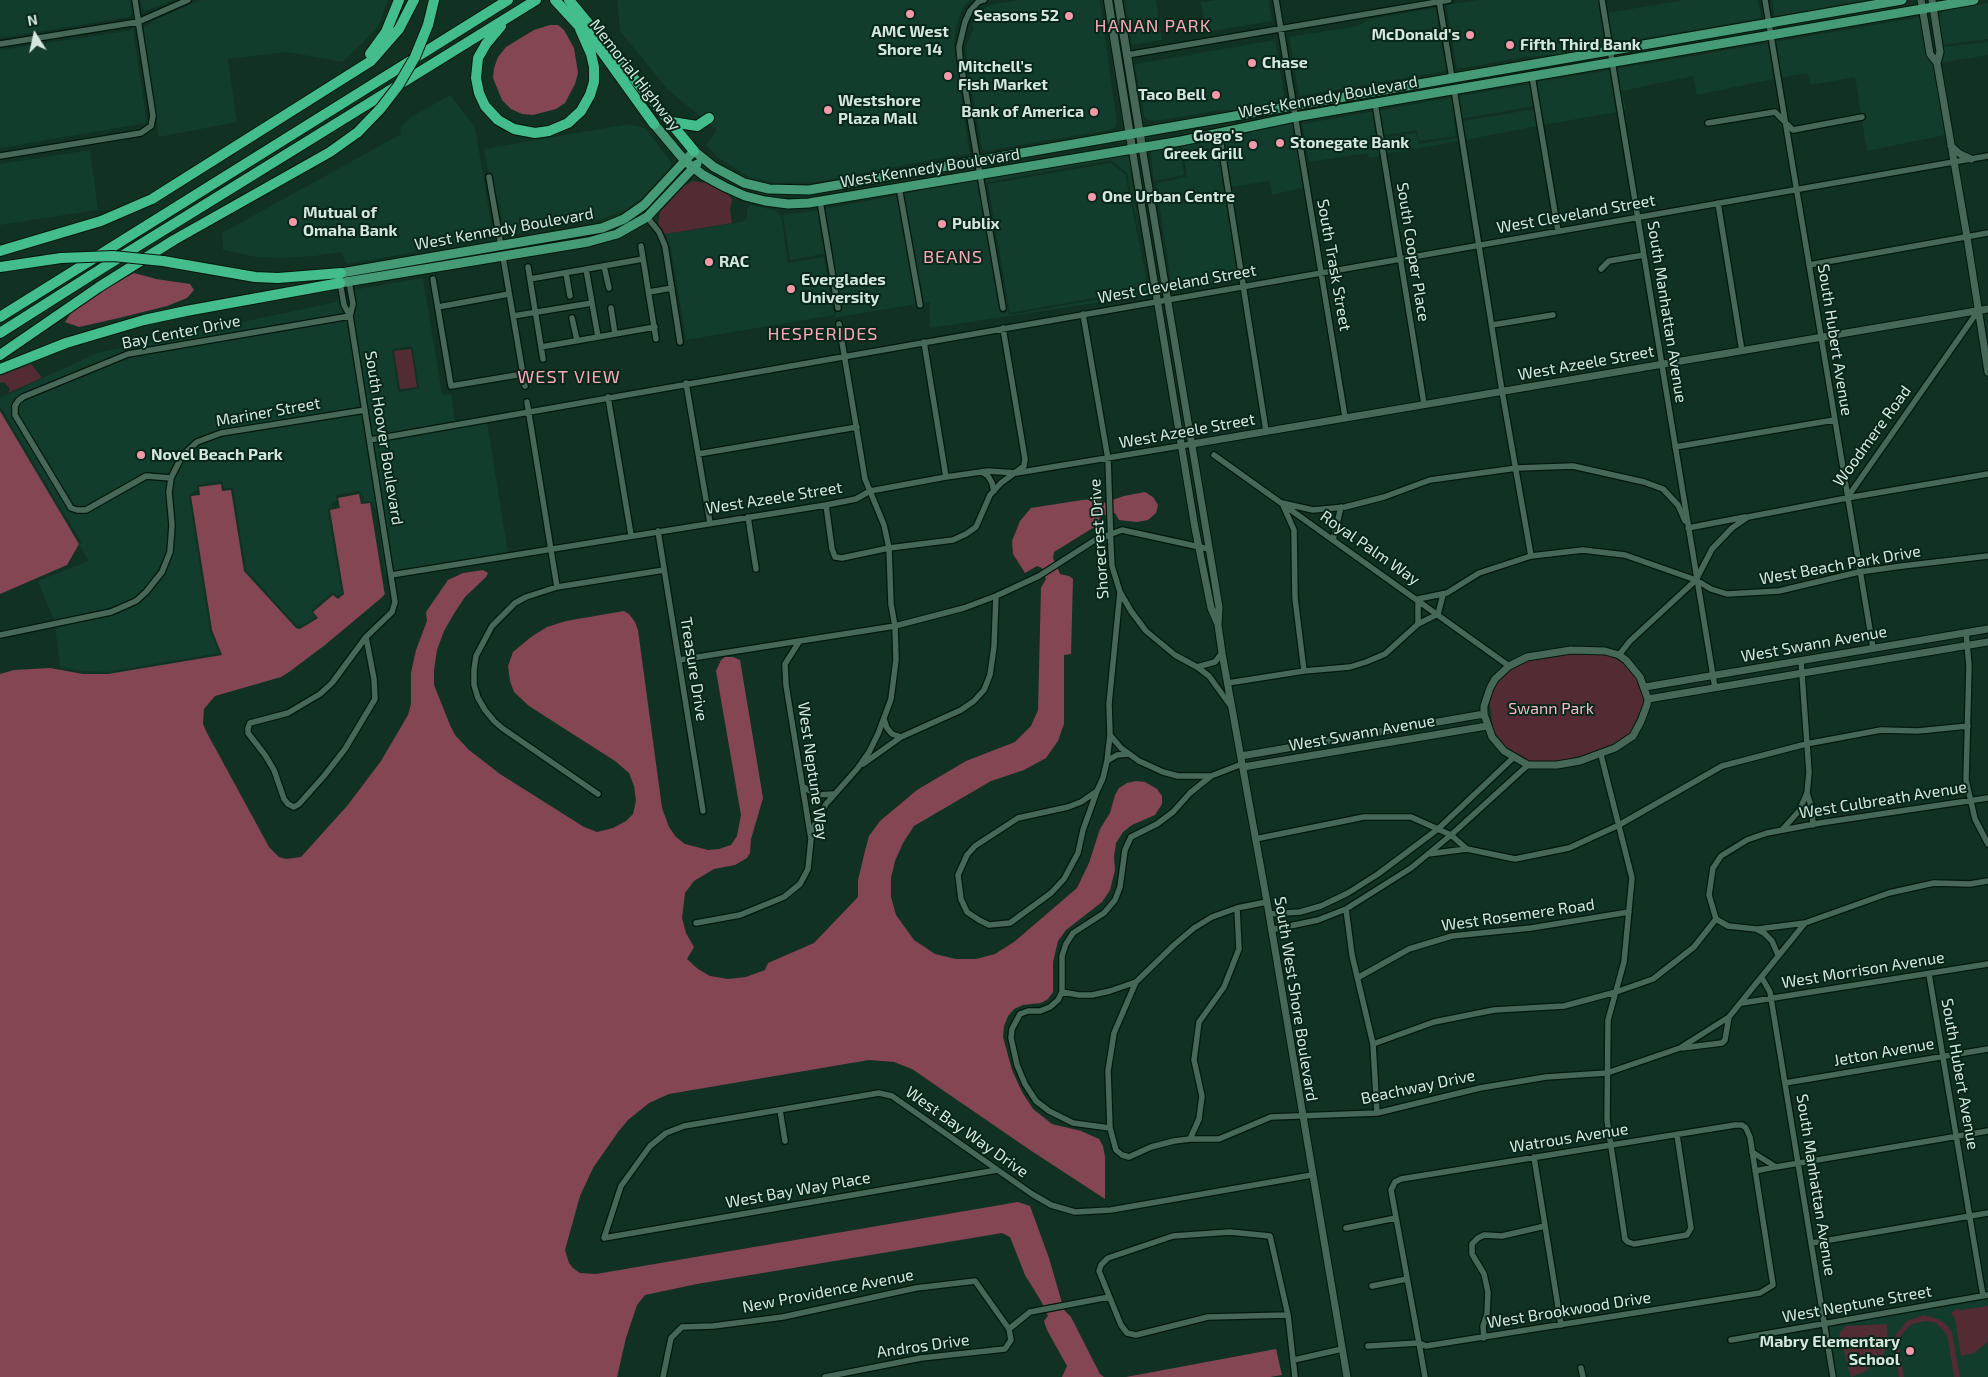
<!DOCTYPE html>
<html>
<head>
<meta charset="utf-8">
<style>
	body { margin:0 }
	#map { position:relative; width:1988px; height:1377px; overflow:hidden; background:#113123; font-family:"Exo 2",sans-serif }
	canvas { display:block }
	.north { position:absolute; left:10px; top:10px; width:50px; height:50px; -webkit-text-stroke:4px #06271a; paint-order:stroke; rotate:350deg; font-size:14px; font-weight:700; line-height:20px; text-align:center; color:#d6e8de }
	.north::after { content:''; display:block; margin:auto; width:18px; height:22px; background:#d6e8de; clip-path:polygon(50% 0,100% 100%,50% 72%,0 100%) }
</style>
</head>
<body>
<div id="map">
<canvas width="1988" height="1377"></canvas>
<div class="north">N</div>
</div>
<script>
const ctx = document.querySelector('canvas').getContext('2d');
ctx.lineJoin = 'round';
function fillPath(path, color) { ctx.fillStyle = color; ctx.fill(path, 'evenodd'); }
const shape = rows => new Path2D(rows.map(r => 'M' + r).join(''));
function stroke(path, color, width, dash) { ctx.strokeStyle = color; ctx.lineWidth = width; ctx.lineCap = dash ? 'butt' : 'round'; ctx.setLineDash(dash || []); ctx.stroke(path); }
function write(font, color, halo, rows, align = 'center') {
  ctx.font = font + ' "Exo 2",sans-serif'; ctx.lineWidth = 4; ctx.setLineDash([]); ctx.textBaseline = 'middle'; ctx.strokeStyle = halo; ctx.fillStyle = color; for (const [text, x, y, turn = 0] of rows) {
    ctx.save(); ctx.translate(x, y); ctx.rotate((+turn || 0) * Math.PI / 180); ctx.textAlign = isNaN(turn) ? turn : align; if (halo) ctx.strokeText(text, 0, 0); ctx.fillText(text, 0, 0); ctx.restore();
  }
}
const built = shape([
	[0,0,130,0,132,13,129,17,0,38],
	[140,0,173,0,144,12],
	[200,0,388,0,378,27,343,62,286,52,228,59,237,122,159,137,143,28,155,20],
	[617,0,971,0,964,6,959,17,956,27,954,46,970,154,946,157,817,182,777,183,749,177,718,158,706,145,717,130,668,90,620,31],
	[1019,0,1100,0,1117,123,1114,128,1110,130,986,151,982,149,965,49,973,29,972,25,981,10,990,5],
	[1125,0,1156,0,1162,40,1132,45],
	[1215,0,1269,0,1272,21,1206,32,1201,2],
	[1479,0,1600,0,1605,42,1601,46,1554,55,1525,57,1457,69,1446,5],
	[1684,0,1758,0,1761,17,1758,19,1622,42,1614,42,1612,38,1607,13],
	[1772,0,1866,0,1776,16,1774,14],
	[1988,3,1988,39,1942,45,1938,18,1944,10],
	[1436,8,1446,71,1299,96,1289,37,1358,26,1369,19],
	[1921,17,1934,66,1945,135,1867,151,1862,120,1866,119,1864,114,1861,114,1855,77,1811,85,1807,73,1780,78,1774,42],
	[133,30,147,123,0,148,0,50],
	[1275,40,1285,100,1283,102,1233,110,1221,110,1156,121,1148,120,1144,116,1135,64],
	[1988,42,1988,55,1940,63,1942,47],
	[1768,43,1774,79,1697,95,1693,76,1622,91,1626,110,1623,111,1615,69],
	[1610,70,1617,112,1543,125,1536,82],
	[1529,84,1535,106,1454,120,1456,136,1419,141,1417,130,1379,136,1381,156,1369,158,1368,153,1309,162,1302,124],
	[450,95,475,127,493,235,490,239,347,264,341,252,315,256,283,258,256,257,223,250,222,233,401,134,400,127,411,117],
	[1535,109,1538,126,1465,140,1462,121],
	[1293,123,1304,187,1272,195,1269,181,1230,187,1222,135],
	[629,124,645,128,671,162,671,167,641,199,622,212,600,220,505,236,499,203,493,194,484,149],
	[1416,133,1419,144,1459,137,1459,141,1386,154,1384,138],
	[1219,140,1238,279,1172,289,1156,183,1187,177,1182,146],
	[1179,145,1184,175,1154,181,1150,149],
	[90,150,98,210,0,225,0,164],
	[1128,152,1140,237,1127,173,1111,160,988,182,986,185,1009,315,1139,292,1147,284,1148,295,930,328,930,302,923,303,903,194,977,179,1001,314,1006,313,982,178],
	[1111,163,1125,174,1147,281,1139,290,1010,313,988,184],
	[898,195,917,304,821,320,834,317,836,315,826,256,823,254,790,260,783,215,819,210,835,303,840,302,824,209],
	[750,205,774,210,781,215,788,263,824,257,834,315,686,340,671,249,665,234,742,222,747,218,747,210],
	[423,278,442,393,444,395,451,394,455,421,372,436,353,318,355,304,353,290],
	[411,346,413,349,419,388,400,392,398,390,392,351,394,349],
	[340,297,346,314,127,352,22,394,15,399,11,411,13,416,64,503,70,511,77,514,87,512,146,479,168,481,167,492,170,525,167,551,153,581,135,598,124,603,97,612,54,621,38,581,89,561,80,546,81,542,0,406,0,398,97,353,336,302],
	[348,320,362,407,208,434,196,439,179,454,169,475,145,473,85,507,77,507,73,505,68,500,17,411,20,403,25,400,129,357],
	[363,413,388,575,385,575,376,508,373,506,373,502,364,501,364,496,362,496,359,491,337,495,336,501,332,502,332,507,329,508,328,510,342,593,339,595,332,593,311,610,315,617,305,624,297,626,246,570,233,488,224,488,221,481,198,485,197,491,190,494,189,497,210,630,219,653,108,672,83,671,60,667,55,627,98,618,126,609,138,603,157,585,173,553,175,525,172,492,173,479,184,458,199,445,222,436],
	[487,421,508,553,394,572,373,442],
	[1988,1299,1988,1377,1836,1377,1826,1326]
]);
const green = shape([
	[693,181,706,183,730,196,732,200,730,209,732,223,665,234,658,224,660,212,684,186],
	[411,349,417,387,400,389,394,351],
	[31,364,42,378,8,393,10,389,4,382,0,383,0,376],
	[1562,653,1602,654,1623,660,1637,679,1644,702,1630,734,1600,752,1555,762,1517,760,1494,735,1489,699,1493,688,1503,673,1519,663],
	[1988,1306,1988,1342,1974,1353,1961,1356,1955,1319,1951,1313,1956,1309,1961,1310],
	[1924,1315,1938,1319,1947,1325,1952,1333,1960,1377,1954,1377,1948,1339,1945,1332,1936,1323,1926,1321,1912,1324,1901,1335,1899,1347,1904,1377,1899,1377,1894,1346,1896,1334,1907,1321],
	[1887,1324,1888,1343,1883,1355,1866,1371,1851,1377,1839,1334,1846,1326]
]);
const water = shape([
	[550,25,558,25,564,30,574,48,578,73,575,84,565,103,556,109,533,115,522,114,511,109,502,100,493,78,494,68,498,57,506,47,534,30],
	[134,273,156,279,190,284,194,290,187,298,167,306,119,318,79,327,65,322,75,307],
	[0,411,79,544,67,565,0,594],
	[221,484,222,491,231,490,244,571,296,628,300,629,318,618,313,612,333,595,338,599,344,594,330,510,340,508,338,498,359,494,361,504,370,503,384,590,385,594,380,599,325,645,289,672,281,677,215,696,204,709,203,724,207,733,269,847,279,857,286,859,301,857,347,806,381,761,408,715,411,704,411,673,416,650,427,621,426,612,448,580,463,573,483,570,488,573,486,577,465,597,455,612,444,631,437,650,434,670,434,685,450,725,455,735,469,750,500,774,584,827,597,832,613,828,626,821,633,814,636,801,634,786,629,773,615,761,529,706,514,692,510,681,508,666,513,652,531,637,547,627,566,621,624,611,629,614,635,622,638,630,662,808,669,827,676,837,685,844,708,850,719,849,731,845,737,836,741,815,716,671,721,660,725,657,733,657,740,660,763,798,751,839,750,853,747,858,735,865,714,869,694,881,685,893,682,918,686,933,694,947,687,959,698,969,710,976,728,979,746,977,765,970,768,963,814,943,858,897,858,880,865,851,869,836,880,821,917,790,966,761,1015,742,1031,726,1038,710,1041,588,1046,579,1042,568,1037,566,1025,573,1013,554,1012,541,1020,521,1031,508,1082,500,1098,499,1104,503,1124,496,1145,492,1153,497,1158,505,1156,513,1148,520,1137,522,1119,520,1115,513,1101,516,1096,526,1054,552,1053,558,1060,574,1069,576,1073,579,1071,654,1064,655,1064,724,1058,741,1046,758,1024,770,991,781,914,826,903,843,895,861,891,878,891,897,896,915,914,940,935,954,956,959,976,959,995,954,1014,942,1077,888,1089,863,1100,829,1110,813,1115,795,1119,788,1127,783,1136,781,1145,782,1157,789,1162,796,1162,804,1155,815,1132,825,1123,832,1116,843,1114,857,1115,870,1110,890,1102,902,1066,930,1058,941,1053,962,1053,992,1048,999,1041,1003,1023,1005,1014,1009,1008,1016,1004,1026,1003,1037,1012,1070,1022,1092,1033,1109,1052,1124,1081,1131,1099,1139,1103,1146,1105,1157,1105,1199,1030,1150,912,1069,894,1062,869,1060,669,1094,649,1103,628,1120,618,1132,593,1168,580,1196,565,1250,569,1263,573,1268,580,1273,596,1274,1018,1202,1030,1206,1049,1258,1064,1310,1071,1317,1100,1374,1104,1377,1062,1377,1067,1366,1047,1330,1044,1321,1048,1316,1041,1301,1025,1275,1010,1237,1002,1233,697,1284,645,1295,637,1305,626,1338,617,1377,0,1377,0,674,14,670,50,668,83,674,108,674,222,655,212,630,191,496,200,495,199,487],
	[1276,1349,1282,1375,1270,1377,1126,1377]
]);
const minor = shape([
	[984,0,978,2,970,11,965,22,959,47,960,59,1003,308],
	[1276,0,1345,417],
	[1439,0,1452,78],
	[1602,0,1715,688],
	[1765,0,1873,648],
	[0,44,138,22,188,0],
	[1127,55,1449,0],
	[1532,76,1558,231],
	[1454,89,1502,391,1531,556],
	[1375,103,1424,404],
	[1708,123,1775,112,1793,130,1862,117],
	[1219,132,1266,431],
	[0,156,141,133,151,126,153,116,135,0],
	[489,177,501,246],
	[899,187,920,305],
	[820,201,838,308],
	[1718,203,1742,351],
	[647,217,659,232,665,246,680,342],
	[641,246,656,339],
	[503,257,525,386],
	[1809,265,1988,233],
	[604,266,609,288],
	[528,267,543,359],
	[586,269,598,337],
	[1601,269,1609,261,1644,255],
	[566,273,570,296],
	[433,279,451,386,523,374],
	[530,279,643,259],
	[347,280,349,282,353,304,350,316],
	[340,282,344,305,350,316,395,602,392,612,366,637],
	[649,292,672,288],
	[438,307,509,294],
	[611,308,615,334],
	[1083,314,1108,459,1111,548,1112,566,1120,592,1109,704,1110,735,1107,761,1103,778,1097,791],
	[513,316,592,303],
	[572,318,577,340],
	[1492,325,1553,315],
	[924,342,946,477],
	[541,347,655,327],
	[686,383,710,523],
	[608,397,631,535],
	[527,402,557,587],
	[370,440,1988,156],
	[1675,447,1834,420],
	[698,454,857,427],
	[1214,455,1509,666],
	[982,472,988,476,992,483,994,491],
	[171,478,146,476,86,510,77,510,71,508,15,415,15,406,18,401,23,397,128,354,350,316],
	[1847,498,1988,474],
	[1282,503,1313,510,1345,507,1384,497,1430,480,1517,468,1573,466,1644,482,1663,489,1678,505,1685,521],
	[1282,503,1294,530,1295,598,1304,671],
	[826,505,832,549,835,557,842,558,889,548,953,540,966,534,976,527,990,495,1001,483,1024,466,1025,459,1003,328],
	[748,517,756,569],
	[1688,528,1745,517],
	[658,531,703,811],
	[1333,540,1341,507],
	[391,575,826,505,856,499,870,491,946,477,988,471,1016,473,1192,444],
	[1120,592,1131,611,1146,631,1175,655,1197,667,1209,676,1230,705],
	[1418,599,1447,593,1479,573,1531,556,1583,550,1625,555,1696,580,1711,589,1727,594,1779,591,1859,572,1902,566,1988,556],
	[1418,599,1418,624],
	[1966,632,1969,666,1966,780,1975,819,1988,844],
	[0,635,111,612,136,601,146,592,162,572,170,552,172,525,169,492,171,478,182,456,197,442,221,433,365,410],
	[366,637,374,679,375,699,345,749,324,776,299,804,294,807,288,804,284,799,274,770,265,755,248,733,248,728,250,723,288,713,320,694,332,683,366,637],
	[1619,655,1630,641,1696,580,1712,549,1732,528,1748,517,1847,498,1978,311],
	[679,660,895,626,964,608,996,596,1039,576,1095,540,1122,530,1209,549],
	[1801,660,1809,772,1807,793,1812,809,1813,825],
	[1197,667,1215,662,1222,653],
	[1228,683,1304,671,1350,667,1366,662,1385,654,1418,624,1438,614,1443,595],
	[884,719,887,728,892,734,901,737],
	[1110,735,1121,748,1139,761,1163,772,1178,776,1211,776,1242,764],
	[1601,755,1632,878,1624,962,1608,1020,1607,1120,1625,1239,1628,1242,1634,1244,1687,1235,1691,1228,1677,1135],
	[1107,761,1117,755,1128,754],
	[863,764,901,737,961,710,974,701,984,690,990,675,994,647,996,596],
	[804,787,816,795,833,794],
	[1097,791,1083,830,1078,853,1064,879,1051,893,1010,923,989,925,979,920,967,912,961,899,958,875,967,855,975,846,1018,818,1068,807,1081,802,1097,791],
	[598,794,502,728,494,721,485,710,478,698,474,685,474,670,476,656,492,626,515,603,526,597,557,587,664,570],
	[1782,830,1799,811,1807,793],
	[811,839,815,824,826,804,857,769,869,752,878,734,891,699,896,660,895,626,891,604,889,548,884,525,865,479,839,324],
	[1255,839,1364,817,1411,817,1451,835,1467,849,1515,859,1569,848,1619,825,1722,766,1806,744,1881,730,1918,731,1968,726],
	[1428,854,1467,849],
	[1346,909,1352,955,1373,1044,1377,1113],
	[1269,914,1300,912,1321,906,1348,893,1378,874,1438,829,1514,757],
	[1716,919,1728,926,1756,929,1764,933,1772,941,1778,955],
	[696,923,740,915,784,897,800,884,808,869,811,839,786,685,785,664,799,642],
	[1758,929,1805,923],
	[1271,930,1318,920,1346,909,1411,868,1451,835,1528,765],
	[1929,974,1983,1296],
	[1359,977,1409,949,1452,936,1531,928,1629,912],
	[1762,978,1770,992,1833,1377],
	[1136,982,1114,1033,1108,1071,1110,1128,1116,1150,1122,1155,1129,1157,1151,1147,1174,1141,1190,1139,1219,1139,1271,1117,1377,1113,1480,1088,1546,1077,1607,1073,1680,1048,1729,1017,1805,923,1889,893,1934,883,1970,884,1988,881],
	[1062,992,1079,995,1092,995,1110,991,1136,982,1174,945,1194,928,1212,917,1237,908,1267,902],
	[1742,1003,1988,964],
	[1373,1044,1434,1022,1494,1010,1564,1006,1616,992,1653,979,1694,947,1716,919,1709,895,1713,868,1721,856,1747,840,1767,833,1820,823,1988,798],
	[1682,1048,1722,1043,1725,1040,1729,1017],
	[1785,1083,1988,1049],
	[780,1110,785,1141],
	[1110,1128,1073,1123,1049,1111,1036,1101,1025,1084,1017,1065,1011,1038,1012,1029,1020,1014,1028,1011,1040,1011,1050,1007,1058,1000,1062,992,1062,956,1066,944,1073,933,1104,913,1115,900,1120,887,1125,850,1131,837,1157,824,1173,812,1190,793,1211,776],
	[1190,1139,1199,1119,1202,1096,1194,1060,1199,1022,1224,987,1239,949,1237,908],
	[1752,1152,1776,1167,1988,1131],
	[1534,1157,1561,1325],
	[997,1170,604,1238,621,1186,650,1146,666,1133,684,1126,879,1093,892,1096,1032,1194,1051,1205,1075,1212,1111,1210,1312,1175],
	[1755,1171,1775,1167],
	[1346,1228,1396,1218],
	[1812,1243,1988,1213],
	[1372,1286,1407,1279],
	[1288,1315,1208,1317,1136,1335,1127,1333,1121,1325,1099,1271,1101,1265,1108,1258,1173,1236,1230,1232,1270,1236,1288,1315,1295,1377],
	[1009,1329,1030,1312,1109,1297],
	[1484,1338,1483,1326,1487,1314,1488,1292,1484,1274,1472,1254,1472,1244,1478,1238,1484,1235,1502,1236,1545,1226],
	[1731,1340,1988,1295],
	[1368,1346,1419,1343,1426,1346,1760,1293,1773,1285,1750,1137,1746,1128,1742,1125,1735,1125,1401,1179,1395,1182,1391,1190,1419,1343,1425,1377],
	[1294,1360,1342,1349],
	[1581,1368,1583,1377],
	[663,1377,671,1338,682,1327,713,1326,783,1317,916,1288,975,1281,1009,1329,1011,1340,1005,1349,921,1358,825,1377]
]);
const tertiary = shape([
	[1921,0,1930,54,1937,63,1967,237,1988,372],
	[1932,0,1940,52,1937,63],
	[1951,146,1960,154,1971,159],
	[1142,147,1219,607,1218,625,1222,653,1267,902,1347,1377],
	[1132,148,1195,528,1211,608,1217,622],
	[1192,444,1988,309],
	[1571,650,1605,651,1619,655,1626,660,1640,677,1648,699,1647,705,1641,721,1633,736,1615,748,1580,761,1557,765,1528,765,1504,751,1492,737,1484,714,1484,706,1490,688,1495,679,1509,666,1527,657,1571,650],
	[1645,687,1988,629],
	[1648,699,1988,642],
	[1241,756,1484,714],
	[1243,767,1487,726]
]);
const secondary = shape([
	[1108,0,1132,148],
	[1118,0,1142,147]
]);
const primary = shape([
	[654,124,685,161,703,175,725,187,745,196,765,201,788,204,809,203,1181,141,1295,117,1974,0],
	[341,273,602,228,624,219,644,205,694,151,714,167,744,183,769,189,809,190,1902,0],
	[340,283,588,242,617,234,647,217,697,164]
]);
const motorway = shape([
	[555,0,600,49,654,124],
	[569,0,694,151],
	[428,25,434,0],
	[501,26,486,44,478,58,476,78,479,93,485,106,498,120,514,129,535,133,549,131,568,123,581,111,590,95,594,82,594,67,591,54,580,29],
	[370,54,386,32,399,0],
	[672,122,697,126,709,118],
	[0,251,101,221,152,199,371,61,399,29,414,0],
	[163,261,255,277,278,278,341,273],
	[0,267,61,258],
	[0,317,508,0],
	[0,333,104,267,536,0],
	[0,355,99,287,174,240,330,152,358,132],
	[0,369,66,343,144,320,186,311,340,283]
]);
const motorwayBridge = shape([
	[358,132,381,108,398,86,415,57,428,25],
	[61,258,113,256,163,261]
]);
const markers = [
	[910,14,5,"#f39aaa"],
	[1069,16,5,"#f39aaa"],
	[1470,35,5,"#f39aaa"],
	[1510,45,5,"#f39aaa"],
	[1252,63,5,"#f39aaa"],
	[948,76,5,"#f39aaa"],
	[1216,95,5,"#f39aaa"],
	[828,110,5,"#f39aaa"],
	[1094,112,5,"#f39aaa"],
	[1280,143,5,"#f39aaa"],
	[1253,145,5,"#f39aaa"],
	[1092,197,5,"#f39aaa"],
	[293,222,5,"#f39aaa"],
	[942,224,5,"#f39aaa"],
	[709,262,5,"#f39aaa"],
	[791,289,5,"#f39aaa"],
	[141,455,5,"#f39aaa"],
	[1910,1351,5,"#f39aaa"]
];
const poiNames = [
	["Seasons 52",1059,16,"right"],
	["AMC West",910,32,"center"],
	["Shore 14",910,50,"center"],
	["McDonald's",1460,35,"right"],
	["Fifth Third Bank",1520,45],
	["Chase",1262,63],
	["Mitchell's",958,67],
	["Fish Market",958,85],
	["Taco Bell",1206,95,"right"],
	["Westshore",838,101],
	["Plaza Mall",838,119],
	["Bank of America",1084,112,"right"],
	["Gogo's",1243,136,"right"],
	["Greek Grill",1243,154,"right"],
	["Stonegate Bank",1290,143],
	["One Urban Centre",1102,197],
	["Mutual of",303,213],
	["Omaha Bank",303,231],
	["Publix",952,224],
	["RAC",719,262],
	["Everglades",801,280],
	["University",801,298],
	["Novel Beach Park",151,455],
	["Mabry Elementary",1900,1342,"right"],
	["School",1900,1360,"right"]
];
const streetNames = [
	["Memorial Highway",635,75,52],
	["West Kennedy Boulevard",1328,97,-10],
	["West Kennedy Boulevard",930,168,-9],
	["West Cleveland Street",1576,214,-10],
	["West Kennedy Boulevard",504,229,-10],
	["South Cooper Place",1413,252,81],
	["South Trask Street",1334,265,80],
	["West Cleveland Street",1177,284,-10],
	["South Manhattan Avenue",1667,312,81],
	["Bay Center Drive",181,332,-11],
	["South Hubert Avenue",1835,340,81],
	["West Azeele Street",1586,363,-10],
	["Mariner Street",268,412,-10],
	["West Azeele Street",1187,431,-10],
	["Woodmere Road",1872,436,-54],
	["South Hoover Boulevard",384,438,81],
	["West Azeele Street",774,498,-9],
	["Shorecrest Drive",1099,539,-94],
	["Royal Palm Way",1370,548,35],
	["West Beach Park Drive",1840,565,-10],
	["West Swann Avenue",1814,644,-10],
	["Treasure Drive",694,669,81],
	["West Swann Avenue",1362,733,-10],
	["West Neptune Way",813,771,82],
	["West Culbreath Avenue",1883,800,-9],
	["West Rosemere Road",1518,915,-8],
	["West Morrison Avenue",1863,970,-9],
	["South West Shore Boulevard",1296,999,81],
	["Jetton Avenue",1884,1052,-10],
	["South Hubert Avenue",1960,1074,80],
	["Beachway Drive",1418,1087,-12],
	["West Bay Way Drive",967,1132,35],
	["Watrous Avenue",1569,1138,-9],
	["South Manhattan Avenue",1816,1185,81],
	["West Bay Way Place",798,1190,-10],
	["New Providence Avenue",828,1291,-11],
	["West Neptune Street",1857,1304,-10],
	["West Brookwood Drive",1569,1310,-9],
	["Andros Drive",923,1346,-8]
];
const parkNames = [
	["Swann Park",1551,709]
];
const neighbourhoodNames = [
	["HANAN PARK",1153,26],
	["BEANS",953,257],
	["HESPERIDES",823,334],
	["WEST VIEW",569,377]
];
fillPath(built, '#123c2b');
fillPath(green, '#532b33');
fillPath(water, '#854653');
stroke(minor, '#00190c', 8);
stroke(tertiary, '#00190c', 9);
stroke(secondary, '#00190c', 10);
stroke(primary, '#00190c', 11);
stroke(motorway, '#00190c', 12);
stroke(minor, '#476857', 5.5);
stroke(tertiary, '#476857', 7);
stroke(secondary, '#476857', 8);
stroke(primary, '#459b76', 9);
stroke(motorway, '#43bd8b', 10);
stroke(motorwayBridge, '#00190c', 12, []);
stroke(motorwayBridge, '#43bd8b', 10);
for (const [x, y, r, color] of markers) { const dot = new Path2D(); dot.arc(x, y, r, 0, 2 * Math.PI); ctx.fillStyle = color; ctx.fill(dot); stroke(dot, '#06271a', 2); }
write('bold 16px', '#d6e8de', '#06271a', poiNames, 'left');
write('16px', '#d6e8de', '#06271a', streetNames);
write('16px', '#f7bbc5', '#06271a', parkNames);
ctx.letterSpacing = '1px';
write('18px', '#fba7b6', '#06271a', neighbourhoodNames);
ctx.letterSpacing = '0px';
</script>
</body>
</html>
